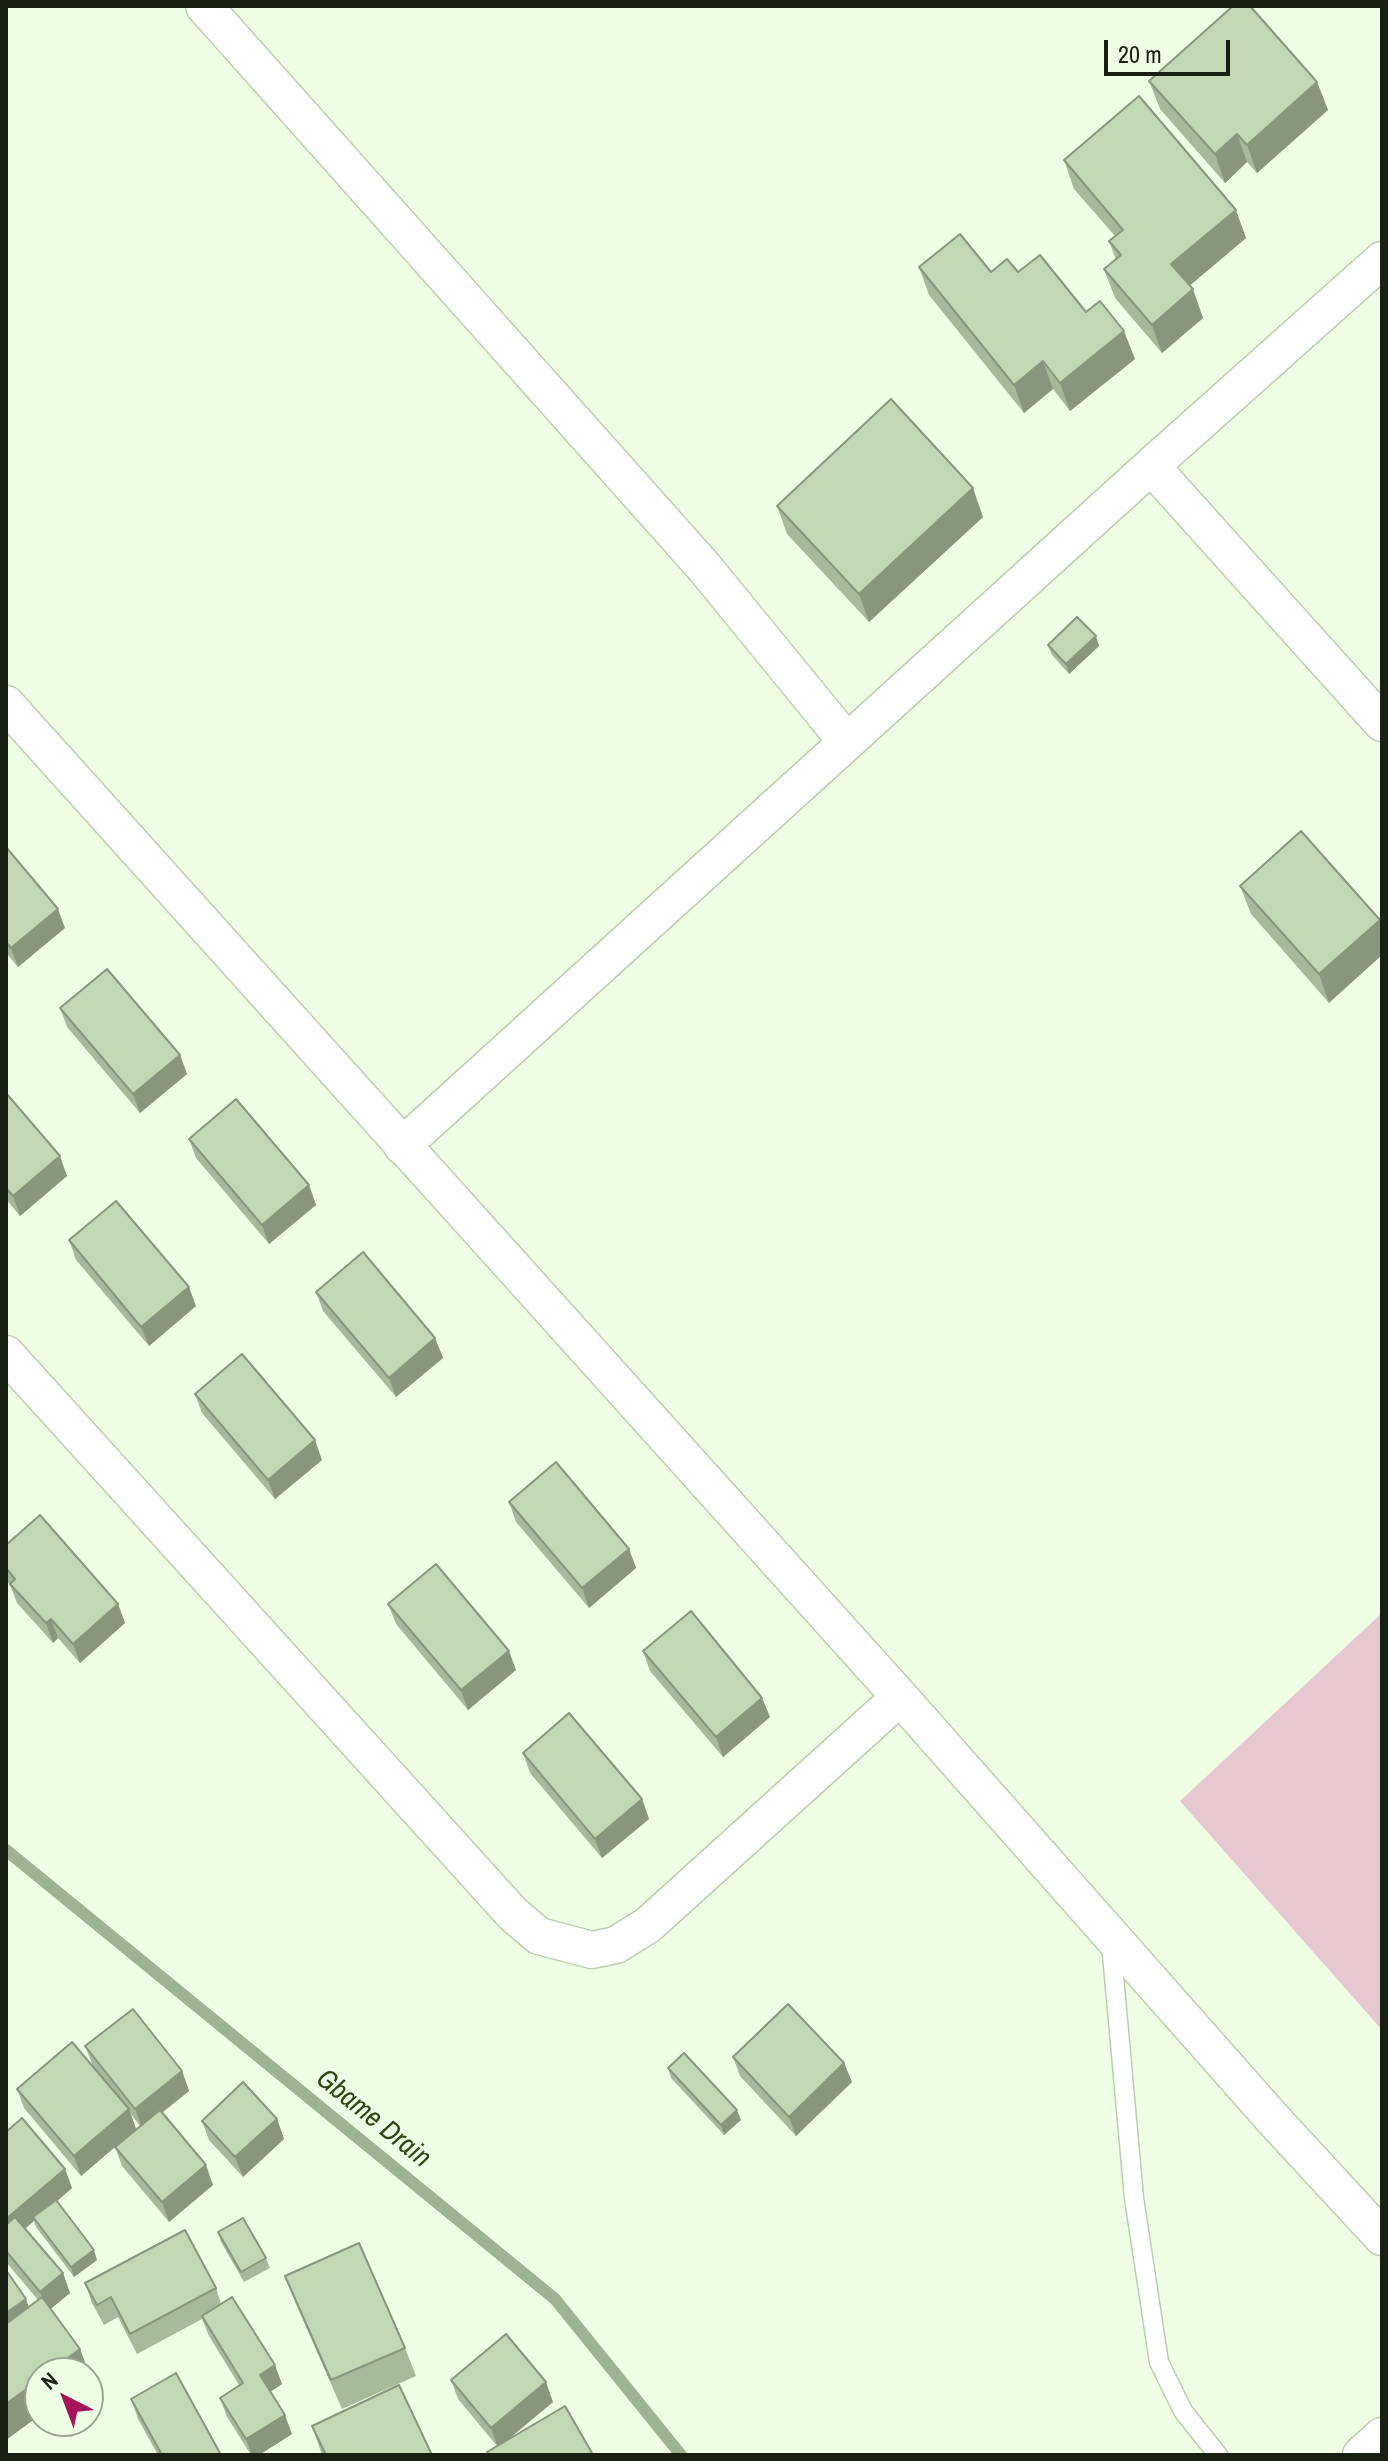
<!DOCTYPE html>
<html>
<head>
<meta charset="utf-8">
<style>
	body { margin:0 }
	#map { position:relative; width:1388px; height:2461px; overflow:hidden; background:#efffe6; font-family:"Archivo Narrow",sans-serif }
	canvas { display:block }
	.frame { position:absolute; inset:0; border:8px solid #181f13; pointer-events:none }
	.north { position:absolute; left:24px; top:2357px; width:80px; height:80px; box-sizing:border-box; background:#efffe6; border:2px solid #99a592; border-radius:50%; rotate:318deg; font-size:22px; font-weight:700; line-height:32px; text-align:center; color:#181f13 }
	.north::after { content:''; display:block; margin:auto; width:28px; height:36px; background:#a31458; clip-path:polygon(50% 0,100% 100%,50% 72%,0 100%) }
	.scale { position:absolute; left:1104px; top:40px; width:126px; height:36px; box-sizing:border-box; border:4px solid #181f13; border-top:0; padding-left:10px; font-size:24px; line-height:28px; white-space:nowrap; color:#181f13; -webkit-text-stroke:6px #efffe6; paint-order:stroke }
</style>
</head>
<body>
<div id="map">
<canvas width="1388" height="2461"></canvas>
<div class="frame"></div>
<div class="north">N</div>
<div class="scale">20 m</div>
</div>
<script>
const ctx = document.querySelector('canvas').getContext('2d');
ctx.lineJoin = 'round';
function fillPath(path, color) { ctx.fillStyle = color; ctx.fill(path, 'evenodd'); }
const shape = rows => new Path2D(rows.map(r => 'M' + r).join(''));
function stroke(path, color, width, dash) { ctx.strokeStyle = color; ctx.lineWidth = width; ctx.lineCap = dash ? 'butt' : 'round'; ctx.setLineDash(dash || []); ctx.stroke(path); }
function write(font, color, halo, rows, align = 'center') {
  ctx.font = font + ' "Archivo Narrow",sans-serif'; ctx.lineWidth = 6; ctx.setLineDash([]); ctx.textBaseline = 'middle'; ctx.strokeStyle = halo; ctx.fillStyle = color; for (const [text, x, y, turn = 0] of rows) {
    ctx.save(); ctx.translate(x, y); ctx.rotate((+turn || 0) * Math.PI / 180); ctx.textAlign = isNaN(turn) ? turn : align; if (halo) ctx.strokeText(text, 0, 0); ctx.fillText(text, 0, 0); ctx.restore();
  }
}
const green = shape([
	[1382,1613,1382,2030,1180,1801]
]);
const stream = shape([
	[6,1850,555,2299,681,2455]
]);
const service = shape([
	[1111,1943,1134,2198,1159,2362,1183,2411,1218,2455]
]);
const minor = shape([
	[204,6,704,567,847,742],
	[1151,466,1382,723],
	[6,704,900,1697,1273,2119,1382,2237],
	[402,1146,1151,466,1382,260],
	[6,1354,513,1914,539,1936,592,1950,616,1945,648,1925,900,1697],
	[1361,2455,1382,2436]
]);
const wall = shape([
	[1149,81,1317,82,1328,110,1257,173,1247,162,1225,183,1160,109],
	[1064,160,1246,238,1189,286,1203,318,1162,353,1115,298,1104,269,1116,260,1109,241,1115,236,1074,189],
	[919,267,1018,272,1086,312,1135,359,1070,411,1053,389,1024,413,929,295],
	[777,506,983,517,869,622,787,534],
	[1048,645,1099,646,1069,674,1052,655],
	[1301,831,1329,1003,1251,914,1240,886],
	[6,847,65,928,18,967,6,953],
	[60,1008,180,1055,187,1074,140,1113,67,1027],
	[6,1093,67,1176,20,1216,6,1199],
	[189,1139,309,1185,316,1205,269,1244,196,1158],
	[69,1240,196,1306,149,1346,76,1260],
	[316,1292,435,1338,443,1358,396,1397,323,1311],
	[195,1394,322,1460,275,1499,202,1413],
	[509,1502,629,1549,636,1568,589,1608,516,1522],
	[6,1545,118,1604,125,1623,80,1663,58,1638,53,1643,17,1603,10,1585,6,1580],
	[388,1604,516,1670,468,1710,396,1624],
	[643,1651,762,1698,770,1717,723,1757,650,1671],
	[523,1753,642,1799,649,1819,602,1858,530,1773],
	[85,2046,182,2071,189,2091,162,2113,213,2185,169,2222,122,2166,115,2147,140,2126,131,2114,136,2129,81,2176,24,2108,17,2089,93,2066],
	[733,2057,844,2063,852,2082,796,2136,740,2076],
	[668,2068,741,2120,724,2135,671,2078],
	[277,2119,284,2139,243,2177,209,2140,202,2121],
	[6,2132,65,2169,72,2188,57,2201,97,2260,74,2277,36,2227,34,2221,25,2228,63,2273,70,2293,50,2309,80,2349,90,2377,6,2440,6,2270,29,2307,38,2300,6,2262],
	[218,2232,266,2258,270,2268,244,2282,221,2242],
	[285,2276,405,2348,416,2376,342,2409,296,2304],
	[85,2283,216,2288,221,2304,282,2384,270,2392,292,2434,259,2455,251,2455,227,2417,220,2398,239,2385,209,2336,202,2319,137,2354,118,2317,104,2325,92,2303],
	[451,2380,553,2402,507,2440,565,2406,593,2455,489,2455,487,2452,497,2446,458,2399],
	[131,2399,221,2455,158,2455,138,2419],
	[312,2426,432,2455,322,2455]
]);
const shadedWall = shape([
	[1317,82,1328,110,1257,173,1247,145],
	[1237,134,1247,162,1225,183,1215,154],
	[1236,210,1246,238,1181,293,1171,264],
	[1193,289,1203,318,1162,353,1152,325],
	[1124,331,1135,359,1070,411,1060,383],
	[1043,361,1053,389,1024,413,1014,385],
	[973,488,983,517,869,622,859,594],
	[1096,636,1099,646,1069,674,1066,664],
	[58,909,65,928,18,967,11,948],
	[1380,920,1382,926,1382,955,1329,1003,1319,974],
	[180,1055,187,1074,140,1113,133,1094],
	[60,1156,67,1176,20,1216,13,1196],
	[309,1185,316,1205,269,1244,262,1225],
	[189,1287,196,1306,149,1346,141,1327],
	[435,1338,443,1358,396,1397,389,1378],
	[315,1440,322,1460,275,1499,268,1480],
	[629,1549,636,1568,589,1608,582,1588],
	[118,1604,125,1623,80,1663,73,1644],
	[51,1619,58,1638,53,1643,46,1623],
	[509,1651,516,1670,468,1710,461,1690],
	[762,1698,770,1717,723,1757,716,1737],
	[642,1799,649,1819,602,1858,595,1839],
	[844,2063,852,2082,796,2136,789,2117],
	[182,2071,189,2091,142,2128,135,2109],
	[129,2109,136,2129,81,2176,74,2156],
	[737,2110,741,2120,724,2135,721,2125],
	[277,2119,284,2139,243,2177,235,2157],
	[206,2165,213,2185,169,2222,162,2202],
	[65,2169,72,2188,35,2220,33,2217,34,2221,6,2245,6,2219],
	[94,2250,97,2260,74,2277,71,2267],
	[63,2273,70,2293,47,2312,40,2292],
	[26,2299,36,2328,15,2343,6,2319,6,2313],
	[80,2349,90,2377,88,2379,88,2373,48,2373],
	[275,2365,282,2384,267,2394,260,2375],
	[40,2379,40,2415,6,2440,6,2404],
	[546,2382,553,2402,498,2448,491,2428],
	[285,2415,292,2434,259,2455,252,2455,246,2439]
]);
const building = shape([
	[1233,6,1250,6,1317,82,1247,145,1237,134,1215,154,1149,81,1233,6],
	[1139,96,1236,210,1171,264,1193,289,1152,325,1104,269,1121,255,1109,241,1123,230,1064,160,1139,96],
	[960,234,991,272,1007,259,1018,272,1040,255,1086,312,1100,301,1124,331,1060,383,1043,361,1014,385,919,267,960,234],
	[891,399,973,488,859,594,777,506,891,399],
	[1077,617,1096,636,1066,664,1048,645,1077,617],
	[1301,831,1380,920,1319,974,1240,886,1301,831],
	[6,847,58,909,11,948,6,942,6,847],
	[107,969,180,1055,133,1094,60,1008,107,969],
	[6,1093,60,1156,13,1196,6,1188,6,1093],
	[236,1099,309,1185,262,1225,189,1139,236,1099],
	[116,1201,189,1287,141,1327,69,1240,116,1201],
	[363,1252,435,1338,389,1378,316,1292,363,1252],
	[242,1354,315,1440,268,1480,195,1394,242,1354],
	[556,1462,629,1549,582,1588,509,1502,556,1462],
	[40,1515,118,1604,73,1644,51,1619,46,1623,10,1584,15,1579,6,1568,6,1545,40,1515],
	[436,1564,509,1651,461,1690,388,1604,436,1564],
	[691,1611,762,1698,716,1737,643,1651,691,1611],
	[569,1713,642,1799,595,1839,523,1753,569,1713],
	[788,2004,844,2063,789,2117,733,2057,788,2004],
	[133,2009,182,2071,135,2109,85,2046,133,2009],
	[72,2042,129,2109,74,2156,17,2089,72,2042],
	[684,2053,737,2110,721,2125,668,2068,684,2053],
	[243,2082,277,2119,235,2157,202,2121,243,2082],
	[160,2110,206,2165,162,2202,115,2147,160,2110],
	[22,2118,65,2169,6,2219,6,2132,22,2118],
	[56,2200,94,2250,71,2267,33,2217,56,2200],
	[15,2217,63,2273,40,2292,6,2251,6,2225,15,2217],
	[243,2218,266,2258,241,2272,218,2232,243,2218],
	[185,2230,216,2288,130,2334,111,2297,97,2305,85,2283,185,2230],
	[359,2243,405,2348,331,2380,285,2276,359,2243],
	[6,2270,26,2299,6,2313,6,2270],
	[42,2297,80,2349,48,2373,40,2373,40,2379,6,2404,6,2324,42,2297],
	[232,2297,275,2365,260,2375,285,2415,246,2439,220,2398,243,2383,202,2316,232,2297],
	[506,2334,546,2382,491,2428,451,2380,506,2334],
	[176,2373,221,2455,162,2455,131,2399,176,2373],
	[399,2385,432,2455,326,2455,312,2426,399,2385],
	[565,2406,592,2453,589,2455,490,2455,487,2452,565,2406]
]);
const waterNames = [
	["Gbame Drain",373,2119,39]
];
fillPath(green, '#e7c7d0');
stroke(stream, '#9eb391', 12);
stroke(service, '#bbcdaf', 21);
stroke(minor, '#bbcdaf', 39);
stroke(service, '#fff', 18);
stroke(minor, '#fff', 36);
fillPath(wall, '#a7b99b');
fillPath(shadedWall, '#88967e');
fillPath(building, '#c2d7b4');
stroke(building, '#88967e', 2);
write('italic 28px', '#2b4614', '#efffe6', waterNames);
</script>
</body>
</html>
